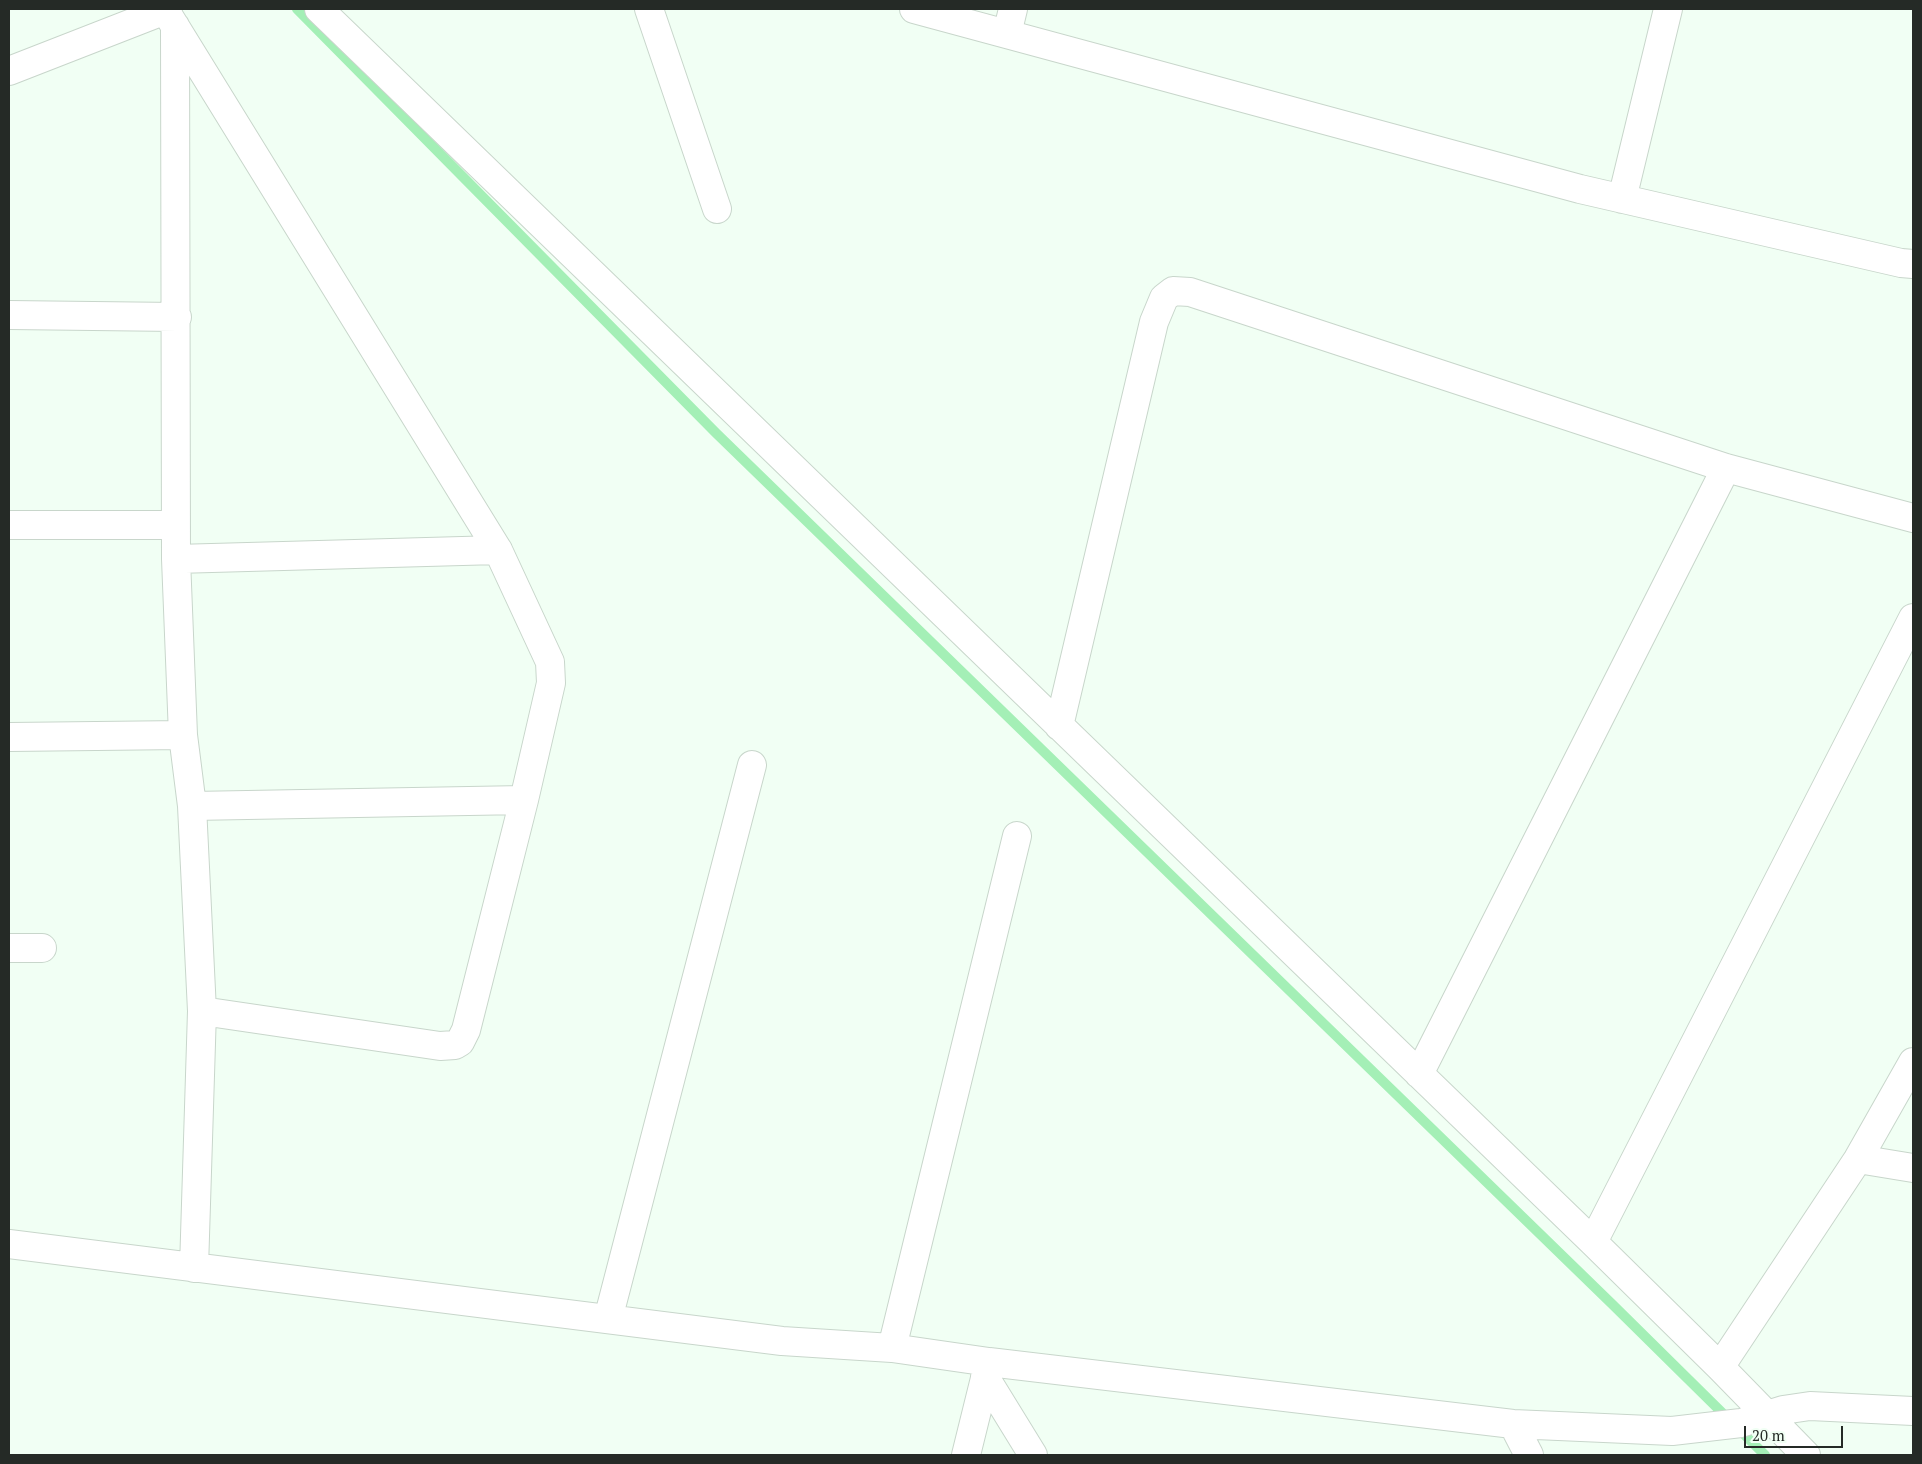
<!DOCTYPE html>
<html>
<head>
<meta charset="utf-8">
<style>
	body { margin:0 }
	#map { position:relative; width:1922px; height:1464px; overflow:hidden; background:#f1fff4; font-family:"PT Serif",serif }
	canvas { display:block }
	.frame { position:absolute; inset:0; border:10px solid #252a26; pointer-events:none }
	.scale { position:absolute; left:1744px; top:1426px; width:99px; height:22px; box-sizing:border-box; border:2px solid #252a26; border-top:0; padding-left:6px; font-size:15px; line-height:18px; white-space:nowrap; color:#252a26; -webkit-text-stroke:4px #f1fff4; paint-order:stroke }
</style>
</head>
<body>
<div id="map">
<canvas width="1922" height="1464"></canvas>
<div class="frame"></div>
<div class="scale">20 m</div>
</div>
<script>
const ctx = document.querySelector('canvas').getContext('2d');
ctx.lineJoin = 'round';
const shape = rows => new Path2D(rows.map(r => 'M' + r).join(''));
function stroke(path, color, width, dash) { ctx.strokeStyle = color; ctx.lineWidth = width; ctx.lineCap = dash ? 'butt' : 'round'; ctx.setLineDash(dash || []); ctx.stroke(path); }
const stream = shape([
	[297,9,716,433,1611,1303,1765,1455]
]);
const minor = shape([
	[319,9,1593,1242,1720,1367,1806,1455],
	[649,9,717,209],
	[914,9,1580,189,1901,263,1913,264],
	[165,10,498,550,550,662,551,683,524,800,466,1030,460,1042,455,1045,440,1046,202,1011],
	[175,26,176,559,183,735,192,806,202,1011,194,1268],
	[1007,34,1013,9],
	[9,71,168,9],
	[1622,199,1668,9],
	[9,315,177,317],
	[9,525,175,525],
	[176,559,498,550],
	[1059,726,1154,322,1164,298,1173,291,1190,292,1726,468,1913,518],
	[9,737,183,735],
	[192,806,524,800],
	[9,948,42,948],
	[1419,1074,1726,468],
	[1858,1159,1913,1168],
	[1593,1242,1913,618],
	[9,1244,782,1341,892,1348,989,1362,1513,1424,1672,1431,1741,1423,1783,1410,1810,1406,1913,1411],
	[608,1319,752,765],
	[892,1348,1017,836],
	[1720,1367,1858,1159,1913,1062],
	[985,1377,1033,1455],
	[1513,1424,1529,1455],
	[966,1455,989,1362]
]);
stroke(stream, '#a4efb6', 10);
stroke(minor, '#c8d6cb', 30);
stroke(minor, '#fff', 28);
</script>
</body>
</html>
